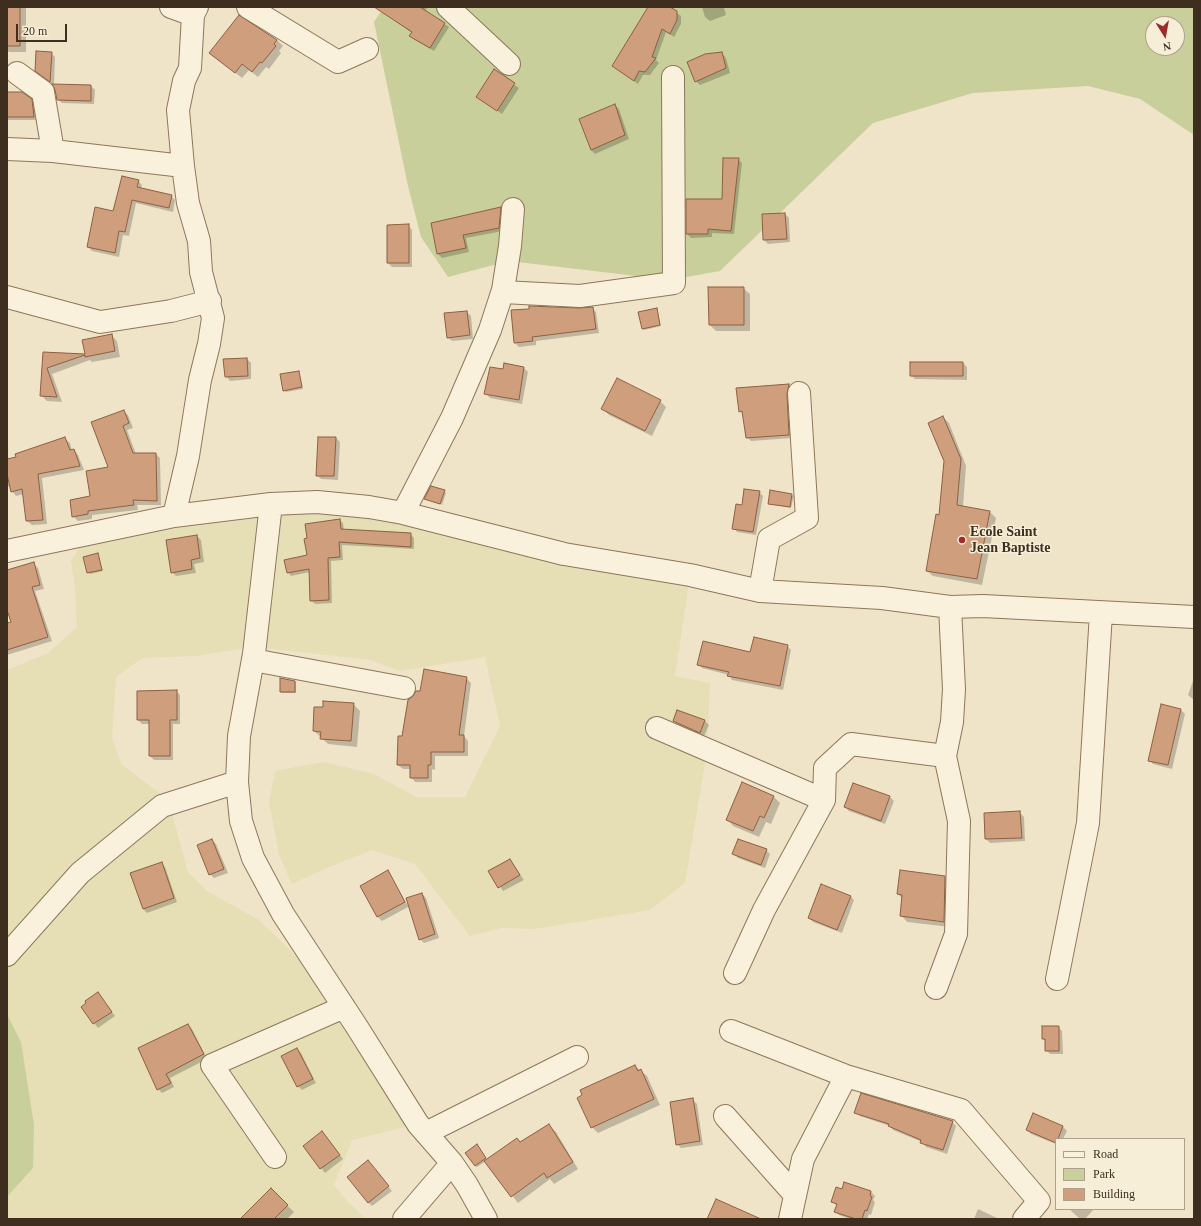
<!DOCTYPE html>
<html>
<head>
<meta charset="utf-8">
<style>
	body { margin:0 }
	#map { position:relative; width:1201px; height:1226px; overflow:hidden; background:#f0e4c8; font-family:Georgia,serif }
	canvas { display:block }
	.frame { position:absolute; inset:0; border:8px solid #3d2e20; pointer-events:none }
	.legend { position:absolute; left:1055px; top:1138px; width:130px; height:72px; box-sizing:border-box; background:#f7eed8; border:1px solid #ada18e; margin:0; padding:5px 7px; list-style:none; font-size:12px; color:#3d2e20 }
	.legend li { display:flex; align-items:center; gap:8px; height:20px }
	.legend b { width:20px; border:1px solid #ada18e }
	.north { position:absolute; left:1145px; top:16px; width:40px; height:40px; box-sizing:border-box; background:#f7eed8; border:1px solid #ada18e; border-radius:50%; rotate:169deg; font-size:11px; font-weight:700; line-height:16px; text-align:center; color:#3d2e20 }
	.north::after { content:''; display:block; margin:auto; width:14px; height:18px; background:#9e2a2b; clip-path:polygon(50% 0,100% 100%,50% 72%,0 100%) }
	.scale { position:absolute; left:16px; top:24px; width:51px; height:18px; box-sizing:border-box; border:2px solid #3d2e20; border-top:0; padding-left:5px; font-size:12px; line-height:14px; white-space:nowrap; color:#3d2e20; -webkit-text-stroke:3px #f7eed8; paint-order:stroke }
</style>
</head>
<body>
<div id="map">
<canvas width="1201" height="1226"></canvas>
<div class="frame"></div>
<ul class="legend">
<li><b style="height:5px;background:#faf1dc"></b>Road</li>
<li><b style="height:11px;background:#c9cf9b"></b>Park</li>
<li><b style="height:11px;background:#cf9f7d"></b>Building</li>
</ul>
<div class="north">N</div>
<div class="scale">20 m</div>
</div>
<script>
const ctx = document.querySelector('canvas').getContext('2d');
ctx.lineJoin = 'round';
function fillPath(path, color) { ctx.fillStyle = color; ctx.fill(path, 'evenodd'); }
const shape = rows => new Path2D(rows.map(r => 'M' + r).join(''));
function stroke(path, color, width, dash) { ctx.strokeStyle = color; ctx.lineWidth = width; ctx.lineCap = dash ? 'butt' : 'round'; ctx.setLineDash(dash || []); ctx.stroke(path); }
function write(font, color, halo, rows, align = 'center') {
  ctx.font = font + ' Georgia,serif'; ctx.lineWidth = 3; ctx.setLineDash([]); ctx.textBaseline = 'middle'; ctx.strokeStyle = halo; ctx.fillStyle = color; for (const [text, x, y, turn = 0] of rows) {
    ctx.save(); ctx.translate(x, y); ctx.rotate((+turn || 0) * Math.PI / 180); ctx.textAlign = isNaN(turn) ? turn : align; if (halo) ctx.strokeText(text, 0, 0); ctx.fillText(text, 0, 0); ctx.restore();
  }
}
const farmland = shape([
	[358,505,690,575,675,676,710,683,707,752,685,883,650,910,535,929,501,928,470,936,415,864,372,850,324,869,292,884,279,855,269,802,275,771,323,762,374,774,416,797,465,797,500,726,485,657,400,671,371,660,255,647,195,656,142,658,116,677,112,738,122,765,168,799,188,872,207,891,259,920,322,981,418,1124,352,1140,334,1185,347,1201,366,1219,7,1219,7,1197,33,1168,21,1042,7,1014,7,670,48,653,77,627,75,587,71,561,84,540]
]);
const green = shape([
	[384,7,1194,7,1194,135,1140,99,1088,86,973,93,873,123,720,271,670,280,509,261,448,277,421,237,408,186,374,22],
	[1153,24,1177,24,1177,48,1153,48],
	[7,1014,21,1042,34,1125,33,1168,7,1197]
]);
const shadow = shape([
	[7,7,26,8,26,52,9,52,7,50],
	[392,7,426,7,427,8,425,11,449,27,434,51,415,40,411,36,412,33,387,15],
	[649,7,668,7,681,16,681,24,674,37,666,32,656,60,659,63,650,75,643,75,638,84,618,70],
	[702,7,724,7,726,15,710,21,705,17],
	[277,40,283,46,279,51,281,53,269,69,266,67,258,77,249,70,242,78,217,59],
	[51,53,55,57,54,85,91,86,95,90,94,104,62,103,58,99,56,90,53,84,41,75],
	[722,53,726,58,730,73,700,85,696,81],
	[494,71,519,88,502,114,477,97],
	[7,93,31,100,35,104,38,120,7,120],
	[615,105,619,109,629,139,595,154,591,150],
	[738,159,742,163,734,234,712,233,712,237,691,238,687,234,723,200],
	[138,181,142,185,141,189,171,196,175,200,173,212,136,203,129,236,123,235,119,257,92,251,88,247,96,208,114,212],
	[501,208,504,212,503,231,466,238,469,252,442,258,438,254,432,224],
	[785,214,789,218,790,242,768,244,764,240],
	[408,225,412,230,412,267,392,267,388,263],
	[743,288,750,294,750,331,716,331,710,325],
	[592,308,596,312,599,333,536,341,536,345,519,347,515,343,579,309],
	[657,310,661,326,644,330,643,328],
	[467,312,471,316,473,339,452,341,447,337],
	[111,335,117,341,120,357,92,362,90,360,52,374,62,402,47,401,41,395,44,353,86,355],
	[247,359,251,363,251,379,230,381,226,376],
	[911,363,963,363,967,367,967,380,915,379,911,375],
	[524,368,528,372,522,404,490,398,486,394,503,370],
	[299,372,303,389,286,392,284,390],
	[789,385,792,388,792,438,751,441,747,437,744,415,740,411],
	[660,401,666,407,652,436,609,415,603,409],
	[123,411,128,415,133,428,127,430,136,454,156,454,160,458,161,505,137,505,138,510,92,515,92,519,78,521,73,516,91,497,110,468],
	[943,417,949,423,966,466,963,507,990,512,996,518,982,585,933,576,927,571,940,516,945,461],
	[336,438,340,442,338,480,321,479,317,475],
	[65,439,70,443,72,451,74,450,78,455,84,470,42,478,47,524,32,525,27,521,24,494,16,496,12,491,11,485,7,487,7,460,18,458],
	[444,491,446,493,442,505,426,498],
	[759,492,763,496,756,535,737,532,734,528,743,506],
	[792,495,794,496,791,508,769,503],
	[340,520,343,523,344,530,410,534,414,538,414,549,342,545,343,560,331,561,332,603,315,604,311,600,310,572,291,576,288,572,309,556],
	[197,536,201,540,204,562,194,564,196,573,176,576,172,572],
	[97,554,103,571,90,574,88,572],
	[34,564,38,568,44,589,35,591,52,641,7,655,7,624,12,623,7,594,7,571],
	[787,646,791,650,783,690,732,680,729,675,702,668,698,664],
	[466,678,471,683,464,736,468,741,468,756,435,756,435,770,432,769,432,782,415,782,411,777,411,769,403,769,398,765,406,709,408,710,414,697,421,692],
	[1194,678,1194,700,1188,695],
	[295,681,296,683,296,693,282,693,281,691],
	[176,691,180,695,180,724,173,724,173,760,154,760,150,756,150,724,142,724,138,720],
	[353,704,360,711,357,747,328,744,314,731],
	[1161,705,1181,710,1185,714,1172,769,1153,764,1149,760],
	[678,711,705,721,709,725,704,736,678,725,674,721],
	[743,783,774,797,780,803,771,824,766,822,759,837,733,826,727,819],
	[854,784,890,797,894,801,885,824,849,811,845,807],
	[1020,813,1024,817,1025,841,990,843,986,839,985,814],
	[212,840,216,844,228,873,214,878,210,874],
	[766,850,770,854,765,868,738,858,734,854],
	[510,860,524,880,503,891,490,872],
	[161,863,165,867,177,902,147,913,143,909],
	[388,872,408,906,422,894,426,898,439,938,424,943,420,939,410,906,382,921,378,917,361,886],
	[945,877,951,883,950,927,907,922,901,915,903,899,898,894],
	[850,896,854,900,842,933,813,922,809,918],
	[98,994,115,1016,98,1028,82,1007],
	[188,1025,192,1029,207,1059,170,1078,174,1087,162,1093,158,1089],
	[1058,1027,1062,1031,1063,1054,1050,1054,1046,1050,1046,1042,1043,1039],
	[297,1049,301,1053,316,1083,302,1090,298,1086],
	[635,1066,647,1076,660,1105,598,1133,592,1127],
	[693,1100,697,1104,703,1145,681,1148,677,1144],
	[856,1112,952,1122,956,1126,947,1154,926,1147,922,1142,893,1130,890,1126,860,1116],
	[1033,1115,1063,1127,1067,1131,1063,1139,1056,1139,1056,1144,1031,1134,1027,1130],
	[549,1125,556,1132,578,1169,554,1184,550,1179,518,1203,486,1161,477,1167,466,1153,478,1147,487,1160,517,1139,521,1143],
	[326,1137,343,1159,325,1173,305,1146],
	[372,1165,392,1191,372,1206,368,1202],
	[271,1190,294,1212,287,1219,241,1219],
	[843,1190,871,1192,875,1196,873,1200,875,1202,871,1215,869,1214,867,1219,850,1219,839,1215,835,1211,837,1206,832,1201],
	[978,1209,999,1219,974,1219],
	[1069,1209,1094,1209,1085,1219,1080,1219]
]);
const building = shape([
	[7,7,20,7,20,46,7,46,7,7],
	[374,7,420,7,445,23,430,48,409,36,412,32,374,7],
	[648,7,670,7,677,11,677,20,670,34,662,29,652,57,656,58,645,72,639,71,634,81,612,66,648,7],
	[239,15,277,40,274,44,276,46,262,63,260,62,252,72,242,64,235,73,209,53,239,15],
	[36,51,52,52,50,82,35,71,36,51],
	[722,52,726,68,695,82,687,62,705,54,722,52],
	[494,69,515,83,497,111,476,97,494,69],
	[52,84,91,85,91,101,57,100,55,90,52,84],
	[7,92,22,92,32,99,34,117,7,117,7,92],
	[615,104,625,135,591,150,579,119,615,104],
	[723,158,739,158,731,231,708,229,708,234,686,234,686,199,722,199,723,158],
	[122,176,139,180,137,187,172,195,169,208,132,200,125,232,119,231,115,253,87,247,95,207,113,211,122,176],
	[501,207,499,228,463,235,466,248,437,254,431,223,501,207],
	[785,213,787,239,763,240,762,214,785,213],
	[409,224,409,263,387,263,387,225,409,224],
	[708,287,744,287,744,325,709,325,708,287],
	[529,306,579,308,593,307,596,329,532,337,533,341,514,343,511,310,529,309,529,306],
	[657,308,660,325,642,329,638,312,657,308],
	[467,311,470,335,447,338,444,313,467,311],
	[112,334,115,351,85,357,85,355,47,368,57,397,40,396,43,352,85,354,82,340,112,334],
	[247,358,248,376,225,377,223,359,247,358],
	[910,362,963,362,963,376,910,376,910,362],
	[504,363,524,367,519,400,484,394,490,367,503,369,504,363],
	[299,371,302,387,283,391,280,374,299,371],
	[617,378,661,400,645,431,601,409,617,378],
	[789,384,787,394,789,435,746,438,742,411,739,412,736,388,789,384],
	[124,410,129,423,123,426,133,453,156,453,157,501,133,500,134,505,88,511,88,514,72,517,70,500,90,496,86,471,108,467,91,422,124,410],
	[943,416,961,459,957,505,990,511,977,579,926,571,936,514,939,515,944,461,928,423,943,416],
	[65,437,70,450,74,449,80,466,38,474,43,520,26,521,22,489,11,492,7,474,7,459,16,457,15,454,65,437],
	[318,437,336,437,334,476,316,476,318,437],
	[431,486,445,490,440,504,424,499,431,486],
	[744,489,760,491,753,532,732,529,736,504,742,505,744,489],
	[770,490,792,494,790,507,768,504,770,490],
	[340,519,341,529,411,533,411,547,339,542,340,557,328,558,329,600,310,601,309,569,287,573,284,560,307,555,304,539,307,538,305,524,340,519],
	[197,535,200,558,191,560,192,569,171,573,166,540,197,535],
	[98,553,102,570,87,573,83,557,98,553],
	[34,562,40,585,32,587,48,637,7,650,7,623,11,622,7,610,7,570,34,562],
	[754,637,788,645,780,686,727,676,729,672,697,665,703,641,750,652,754,637],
	[424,669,467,677,459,735,464,735,464,752,431,752,431,765,428,765,428,778,410,778,410,765,397,765,398,736,402,736,408,700,413,696,416,691,420,691,424,669],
	[280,678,295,681,295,692,280,692,280,678],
	[177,690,177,720,170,720,170,756,149,756,149,720,137,720,137,691,177,690],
	[323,701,354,703,351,741,320,739,321,732,313,731,314,707,323,707,323,701],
	[1161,704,1181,709,1168,765,1148,761,1161,704],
	[677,710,705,720,700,733,673,721,677,710],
	[742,782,774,796,764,818,760,816,753,831,726,820,742,782],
	[853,783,890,796,881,821,844,807,853,783],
	[1020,811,1022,838,985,839,984,813,1020,811],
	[212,839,224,869,209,875,197,845,212,839],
	[738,839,767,849,761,865,732,854,738,839],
	[510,859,520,875,498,888,488,871,510,859],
	[162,862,174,898,143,909,130,873,162,862],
	[388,870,405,902,377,917,360,886,388,870],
	[900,870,945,876,944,922,900,916,902,895,897,894,900,870],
	[821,884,851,896,837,930,808,918,821,884],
	[422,893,435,934,419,940,406,898,422,893],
	[98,992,112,1012,93,1024,81,1007,86,1003,85,1001,98,992],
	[188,1024,204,1054,166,1074,171,1083,157,1090,138,1048,188,1024],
	[1042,1026,1059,1026,1059,1051,1045,1051,1045,1039,1042,1039,1042,1026],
	[297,1048,313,1079,297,1087,281,1056,297,1048],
	[635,1065,638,1071,641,1069,654,1099,591,1128,577,1098,582,1095,580,1090,635,1065],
	[861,1093,953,1121,943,1150,920,1143,921,1140,888,1126,889,1124,854,1113,861,1093],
	[693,1098,700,1141,676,1145,670,1102,693,1098],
	[1033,1113,1063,1126,1058,1139,1056,1139,1056,1143,1026,1130,1033,1113],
	[549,1124,573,1162,547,1178,544,1173,511,1197,484,1161,517,1138,520,1142,549,1124],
	[322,1131,340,1155,320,1169,303,1146,322,1131],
	[477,1144,486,1158,475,1166,465,1153,477,1144],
	[368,1160,389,1186,368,1203,347,1177,368,1160],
	[844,1182,871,1191,870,1196,872,1197,867,1211,865,1210,862,1219,856,1219,834,1212,837,1204,831,1202,836,1187,842,1189,844,1182],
	[271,1188,288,1205,274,1219,240,1219,271,1188],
	[716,1199,761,1219,707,1219,716,1199]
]);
const minor = shape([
	[171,7,193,15],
	[248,7,338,62,367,49],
	[448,7,509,64],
	[17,73,43,92,53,151],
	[7,149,53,151,183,166],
	[503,292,580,296,674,283,673,77],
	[7,297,100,322,171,311,210,301],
	[271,504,254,654,239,736,237,782,241,821,253,858,283,914,357,1027,418,1124,452,1163,467,1185,486,1219],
	[403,513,452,418,490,330,503,290,510,246,513,209],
	[174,516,188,456,200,380,209,344,213,318,201,272,199,241,188,203,183,166,178,110,184,81,190,68,193,15,197,7],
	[7,551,174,516,271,504,317,502,369,507,403,513,564,554,690,575,760,591,882,598,950,607,983,606,1194,617],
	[760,591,769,539,807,518,799,393],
	[253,660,404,688],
	[657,728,824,800],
	[7,955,80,873,162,806,237,782],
	[735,973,764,910,824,800,825,768,851,744,945,756],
	[1057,979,1088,823,1101,613],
	[936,988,956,934,959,821,945,756,952,722,954,689,950,607],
	[731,1031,846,1076,961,1110,1039,1201,1024,1219],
	[725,1116,795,1195],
	[426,1133,577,1057],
	[275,1157,212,1065,344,1007],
	[404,1219,452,1163],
	[790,1219,803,1159,846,1076]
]);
const markers = [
	[962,540,4,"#9e2a2b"]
];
const poiNames = [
	["Ecole Saint",970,532],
	["Jean Baptiste",970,548]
];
fillPath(farmland, '#e6deb5');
fillPath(green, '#c9cf9b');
fillPath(shadow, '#0003');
fillPath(building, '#cf9f7d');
stroke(building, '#8d5f41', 1);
stroke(minor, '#8d765c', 24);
stroke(minor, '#faf1dc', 22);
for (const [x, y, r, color] of markers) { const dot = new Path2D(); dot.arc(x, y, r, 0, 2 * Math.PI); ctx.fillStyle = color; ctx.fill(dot); stroke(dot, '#f7eed8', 1.5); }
write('bold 14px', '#3d2e20', '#f7eed8', poiNames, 'left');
</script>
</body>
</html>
